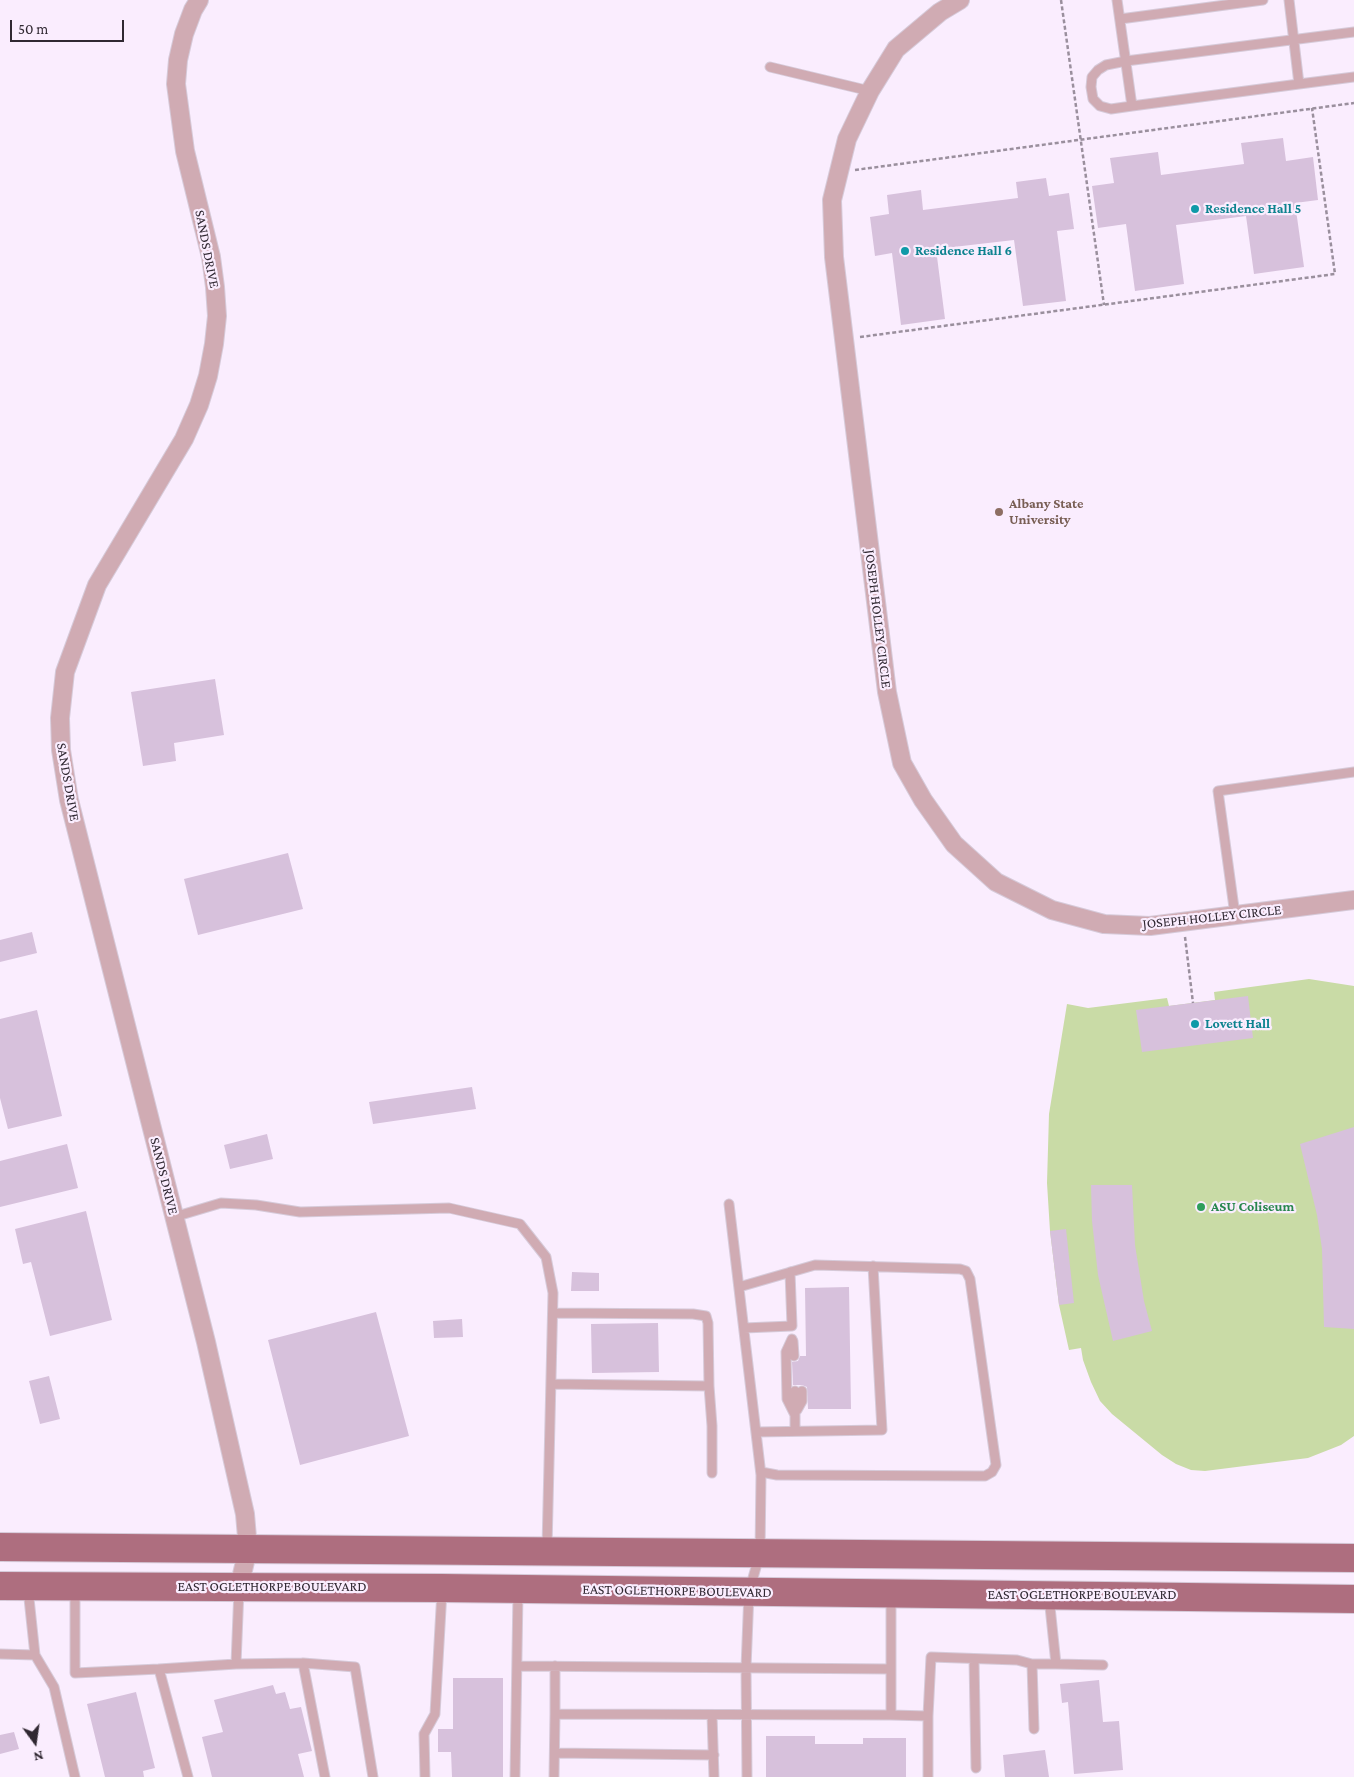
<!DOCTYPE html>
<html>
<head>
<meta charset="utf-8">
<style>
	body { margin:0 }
	#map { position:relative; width:1354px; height:1777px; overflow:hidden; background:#faedfe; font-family:"Crimson Pro",serif }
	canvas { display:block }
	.north { position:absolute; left:10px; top:1717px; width:50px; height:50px; -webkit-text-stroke:4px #faedfe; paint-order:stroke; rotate:166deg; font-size:14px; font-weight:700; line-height:20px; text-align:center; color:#302832 }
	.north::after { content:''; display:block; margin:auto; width:18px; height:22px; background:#302832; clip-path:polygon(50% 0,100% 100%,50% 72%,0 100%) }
	.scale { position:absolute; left:10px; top:20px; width:114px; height:22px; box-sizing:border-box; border:2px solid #302832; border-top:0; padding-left:6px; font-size:15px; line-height:18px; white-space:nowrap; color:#302832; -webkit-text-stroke:4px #faedfe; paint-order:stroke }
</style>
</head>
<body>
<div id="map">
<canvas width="1354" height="1777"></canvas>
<div class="north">N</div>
<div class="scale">50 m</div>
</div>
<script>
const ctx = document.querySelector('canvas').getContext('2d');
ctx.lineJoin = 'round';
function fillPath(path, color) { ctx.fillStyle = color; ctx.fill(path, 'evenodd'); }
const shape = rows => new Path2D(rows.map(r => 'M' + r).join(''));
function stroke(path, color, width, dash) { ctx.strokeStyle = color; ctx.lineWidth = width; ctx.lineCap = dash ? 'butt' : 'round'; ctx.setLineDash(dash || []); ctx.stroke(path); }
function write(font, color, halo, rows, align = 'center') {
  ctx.font = font + ' "Crimson Pro",serif'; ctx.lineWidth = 4.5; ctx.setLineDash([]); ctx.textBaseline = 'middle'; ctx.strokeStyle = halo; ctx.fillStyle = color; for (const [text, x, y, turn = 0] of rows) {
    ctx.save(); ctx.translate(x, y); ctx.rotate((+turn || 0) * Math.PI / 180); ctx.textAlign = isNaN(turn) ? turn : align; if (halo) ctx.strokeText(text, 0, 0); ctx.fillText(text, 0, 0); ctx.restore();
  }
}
const green = shape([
	[1309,979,1354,986,1354,1436,1341,1445,1308,1458,1205,1471,1191,1470,1176,1464,1162,1455,1112,1414,1100,1401,1091,1382,1083,1360,1081,1348,1069,1350,1059,1305,1050,1231,1047,1183,1049,1114,1067,1004,1088,1008,1167,998,1169,1006,1215,1000,1214,992]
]);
const building = shape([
	[1283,138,1286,161,1313,157,1318,200,1295,203,1304,267,1254,274,1246,216,1176,225,1184,284,1135,291,1126,224,1098,228,1092,186,1114,183,1110,158,1158,152,1161,175,1244,164,1241,143],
	[1046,178,1049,196,1069,193,1074,229,1057,231,1066,301,1023,306,1014,240,936,249,945,319,901,325,892,253,875,256,870,217,889,214,887,195,921,190,923,210,1018,198,1016,182],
	[215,679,224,735,174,743,176,761,143,766,131,692],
	[288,853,303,909,198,935,184,879],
	[32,932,37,953,0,962,0,940],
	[1248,996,1253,1038,1142,1052,1136,1010],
	[37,1010,62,1116,8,1129,0,1098,0,1019],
	[472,1087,476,1109,373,1124,369,1102],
	[1354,1127,1354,1329,1324,1327,1322,1249,1317,1215,1300,1144],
	[267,1134,273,1159,230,1169,224,1145],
	[67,1144,78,1188,0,1207,0,1161],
	[1091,1185,1132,1185,1135,1245,1144,1301,1152,1331,1113,1341,1098,1275,1092,1221],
	[86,1211,112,1320,50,1336,31,1262,23,1264,15,1229],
	[1066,1229,1074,1303,1059,1305,1050,1231],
	[572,1272,599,1273,599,1291,571,1291],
	[849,1287,851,1409,808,1409,807,1387,802,1385,793,1385,792,1362,798,1361,800,1356,806,1356,805,1288],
	[376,1312,409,1436,300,1465,268,1340],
	[462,1319,463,1337,434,1338,433,1321],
	[658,1323,659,1372,592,1373,591,1324],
	[49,1376,60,1419,40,1424,29,1381],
	[453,1678,503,1678,503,1777,452,1777,451,1752,438,1752,438,1729,453,1729],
	[1099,1680,1103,1722,1119,1721,1123,1770,1074,1774,1068,1702,1062,1703,1060,1684],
	[273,1685,276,1694,285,1692,290,1709,301,1707,312,1751,298,1754,304,1777,212,1777,202,1737,223,1732,214,1700],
	[136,1692,155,1768,143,1771,144,1777,105,1777,87,1704],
	[14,1732,19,1749,0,1754,0,1735],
	[766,1736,815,1736,815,1744,863,1744,863,1738,906,1738,906,1777,766,1777],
	[1045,1750,1049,1777,1005,1777,1003,1755]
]);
const path = shape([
	[1061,0,1104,305],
	[855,170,1354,103],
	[860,337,1335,274,1312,108],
	[1185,937,1193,1003]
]);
const service = shape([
	[1117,0,1132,106,1299,84,1289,0],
	[1120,19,1263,0],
	[770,67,870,91],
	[1299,84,1354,77],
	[1132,106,1111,109,1100,106,1093,99,1091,87,1092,77,1098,70,1106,65,1126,61,1354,32],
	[1235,915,1218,791,1354,772],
	[729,1204,761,1475,760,1553,749,1592,746,1668,747,1777],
	[174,1217,221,1203,256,1205,300,1212,449,1208,520,1224,546,1257,553,1293,547,1548],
	[739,1287,815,1265,960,1269,966,1271,970,1279,996,1465,992,1472,985,1476,777,1475,761,1472],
	[553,1313,693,1314,706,1316,708,1323,709,1386],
	[744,1328,792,1326,790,1272],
	[792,1339,786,1352,787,1399,795,1415],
	[793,1341,794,1356],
	[551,1384,709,1386,712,1426,712,1473],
	[795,1391,795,1431],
	[797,1410,802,1401,802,1391],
	[756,1432,882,1430,873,1266],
	[75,1588,75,1673,159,1669],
	[28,1589,35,1655,54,1687,75,1777],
	[0,1654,35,1655],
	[974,1659,976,1768],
	[303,1663,325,1777],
	[236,1664,239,1589],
	[1056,1664,1103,1665],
	[517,1666,891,1669,891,1596],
	[555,1666,555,1714,891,1715],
	[891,1669,891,1715,928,1716,928,1777],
	[712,1715,714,1777],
	[928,1716,931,1657,1017,1660,1032,1664],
	[1034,1729,1032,1664,1056,1664,1049,1597],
	[555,1753,714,1755],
	[188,1777,159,1669,236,1664,303,1663,355,1667,373,1777],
	[425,1777,424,1734,435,1714,442,1591],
	[515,1777,518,1592],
	[554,1777,555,1714]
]);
const minor = shape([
	[199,0,193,10,184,34,178,60,176,84,185,151,211,257,215,287,217,316,214,344,208,376,199,405,184,439,97,585,65,672,60,718,61,750,69,800,206,1342,245,1514,248,1549,239,1587],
	[960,0,940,12,896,49,870,91,847,139,832,200,834,257,887,692,902,763,923,800,954,844,996,882,1052,910,1104,924,1150,926,1354,900]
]);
const primary = shape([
	[0,1547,1354,1558],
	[0,1586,442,1588,1354,1599]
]);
const markers = [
	[1195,209,5,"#0f9aa8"],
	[905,251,5,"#0f9aa8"],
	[999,512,5,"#8d6e63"],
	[1195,1024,5,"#0f9aa8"],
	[1201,1207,5,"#2e9e5b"]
];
const cultureNames = [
	["Residence Hall 5",1205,209],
	["Residence Hall 6",915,251],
	["Lovett Hall",1205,1024]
];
const streetNames = [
	["SANDS DRIVE",207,249,79],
	["JOSEPH HOLLEY CIRCLE",878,619,83],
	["SANDS DRIVE",68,782,80],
	["JOSEPH HOLLEY CIRCLE",1212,917,-6],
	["SANDS DRIVE",164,1176,76],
	["EAST OGLETHORPE BOULEVARD",272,1587],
	["EAST OGLETHORPE BOULEVARD",677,1591,1],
	["EAST OGLETHORPE BOULEVARD",1082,1595]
];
const educationNames = [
	["Albany State",1009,504],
	["University",1009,520]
];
const leisureNames = [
	["ASU Coliseum",1211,1207]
];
fillPath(green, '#c9dba6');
fillPath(building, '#d7c1dc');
stroke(service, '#d6cad9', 11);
stroke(minor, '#d6cad9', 20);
stroke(primary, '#d6cad9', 30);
stroke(path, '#9a8f9d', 2.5, [4, 2.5]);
stroke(service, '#d0abb3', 9);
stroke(minor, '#d0abb3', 18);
stroke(primary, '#ae6e7f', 28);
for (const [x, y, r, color] of markers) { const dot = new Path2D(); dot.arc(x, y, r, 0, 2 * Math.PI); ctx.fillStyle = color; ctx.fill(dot); stroke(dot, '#faedfe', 2); }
write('bold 14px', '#0d838f', '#faedfe', cultureNames, 'left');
write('14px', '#302832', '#faedfe', streetNames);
write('bold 14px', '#785e54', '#faedfe', educationNames, 'left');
write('bold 14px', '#27864d', '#faedfe', leisureNames, 'left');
</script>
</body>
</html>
